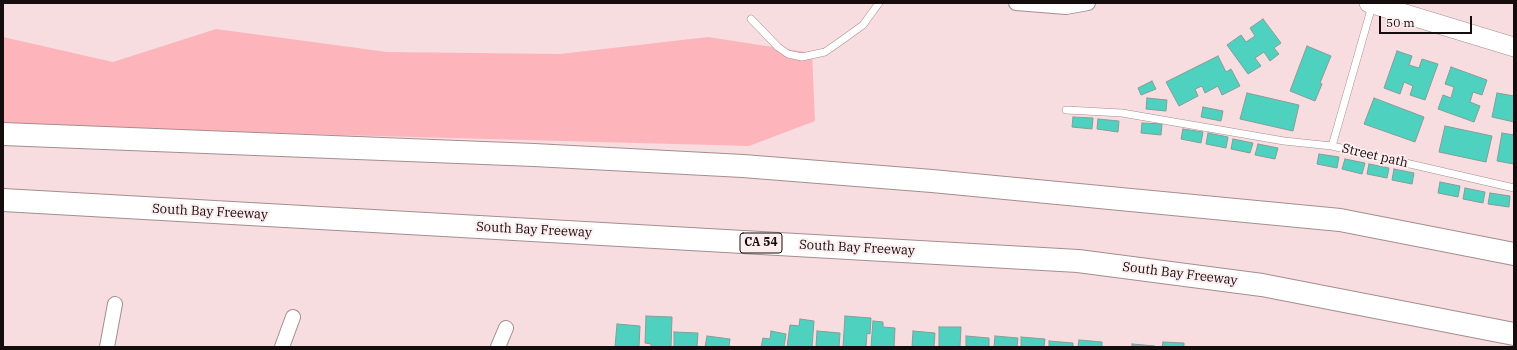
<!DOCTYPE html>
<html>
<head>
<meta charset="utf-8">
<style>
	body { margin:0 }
	#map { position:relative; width:1517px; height:350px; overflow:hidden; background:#f7dddf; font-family:"IBM Plex Serif",serif }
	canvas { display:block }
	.frame { position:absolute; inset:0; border:4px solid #140c0d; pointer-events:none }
	.scale { position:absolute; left:1379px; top:16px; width:93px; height:18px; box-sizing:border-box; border:2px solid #140c0d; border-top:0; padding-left:5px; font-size:12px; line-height:14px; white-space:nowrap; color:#140c0d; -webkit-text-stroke:3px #fdedee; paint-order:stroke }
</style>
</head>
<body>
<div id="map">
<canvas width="1517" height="350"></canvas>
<div class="frame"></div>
<div class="scale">50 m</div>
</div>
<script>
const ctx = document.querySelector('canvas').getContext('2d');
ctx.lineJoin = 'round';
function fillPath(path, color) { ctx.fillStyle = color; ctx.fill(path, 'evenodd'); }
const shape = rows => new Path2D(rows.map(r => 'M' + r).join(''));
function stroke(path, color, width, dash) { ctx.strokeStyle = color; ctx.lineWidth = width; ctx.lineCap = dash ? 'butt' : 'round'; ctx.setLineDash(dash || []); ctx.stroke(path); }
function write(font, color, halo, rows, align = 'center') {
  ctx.font = font + ' "IBM Plex Serif",serif'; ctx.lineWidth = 4; ctx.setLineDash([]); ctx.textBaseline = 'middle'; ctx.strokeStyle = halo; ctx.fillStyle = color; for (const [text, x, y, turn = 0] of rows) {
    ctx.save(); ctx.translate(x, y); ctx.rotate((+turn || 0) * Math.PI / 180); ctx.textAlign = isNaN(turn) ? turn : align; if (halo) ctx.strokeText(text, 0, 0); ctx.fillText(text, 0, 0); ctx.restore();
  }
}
const green = shape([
	[216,29,387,52,560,54,708,37,812,53,815,121,749,146,3,126,3,37,113,62]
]);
const building = shape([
	[1263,19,1281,43,1274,48,1279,54,1270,61,1264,52,1255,58,1261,66,1248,74,1227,45,1241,35,1246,42,1255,36,1250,28,1263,19],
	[1307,46,1331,56,1320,83,1322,84,1315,101,1290,91,1307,46],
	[1397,51,1412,56,1409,65,1419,68,1422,59,1438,64,1425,100,1410,95,1413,86,1404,82,1400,94,1384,88,1397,51],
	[1218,56,1226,72,1231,69,1240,86,1222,95,1218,86,1205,93,1202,86,1195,89,1198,96,1179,106,1166,82,1218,56],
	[1451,67,1487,80,1482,95,1473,92,1470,102,1480,106,1474,122,1438,109,1443,95,1451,98,1454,87,1445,84,1451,67],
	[1152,81,1156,89,1141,95,1138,88,1152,81],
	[1247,93,1299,105,1293,131,1240,119,1247,93],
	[1497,93,1514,96,1514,122,1492,117,1497,93],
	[1147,98,1167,100,1166,111,1146,109,1147,98],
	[1374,98,1424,117,1415,142,1364,124,1374,98],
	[1203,107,1223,111,1221,121,1201,117,1203,107],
	[1073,117,1093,118,1092,129,1072,127,1073,117],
	[1098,119,1119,121,1118,132,1097,129,1098,119],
	[1142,123,1162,124,1161,135,1141,133,1142,123],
	[1445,126,1492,136,1486,162,1439,152,1445,126],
	[1183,129,1203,132,1201,143,1181,139,1183,129],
	[1208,133,1228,137,1226,148,1206,144,1208,133],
	[1502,133,1514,135,1514,164,1497,161,1502,133],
	[1233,139,1253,143,1250,153,1231,149,1233,139],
	[1258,144,1278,148,1275,159,1255,155,1258,144],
	[1319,154,1339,157,1337,168,1317,164,1319,154],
	[1345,159,1365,163,1362,174,1342,169,1345,159],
	[1369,164,1389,168,1387,178,1367,174,1369,164],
	[1394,169,1414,173,1412,184,1392,180,1394,169],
	[1440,182,1460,186,1458,197,1438,193,1440,182],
	[1465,188,1485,192,1483,203,1463,199,1465,188],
	[1490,193,1510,196,1509,207,1488,204,1490,193],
	[646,316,672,317,671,347,651,347,651,344,645,343,646,316],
	[845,316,871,318,870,334,867,333,866,347,843,347,845,316],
	[800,319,814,321,812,347,787,347,790,325,799,326,800,319],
	[873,321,883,322,883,327,895,328,894,347,871,347,873,321],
	[617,324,640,326,639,347,615,347,617,324],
	[939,327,961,327,960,347,939,347,939,327],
	[771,331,786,334,784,347,761,347,763,338,770,339,771,331],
	[817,331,840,333,839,347,816,347,817,331],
	[913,331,935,333,934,347,912,347,913,331],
	[674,332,698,333,697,347,674,347,674,332],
	[707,336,730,339,729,347,705,347,707,336],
	[966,336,989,338,989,347,966,347,966,336],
	[995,336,1018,338,1017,347,994,347,995,336],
	[1021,337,1045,339,1044,347,1021,347,1021,337],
	[1079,340,1102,342,1102,347,1078,347,1079,340],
	[1049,341,1073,343,1073,347,1049,347,1049,341],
	[1163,342,1184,343,1184,347,1162,347,1163,342],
	[1132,344,1155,346,1155,347,1132,347,1132,344]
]);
const lane = shape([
	[751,19,778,47,788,54,802,57,825,52,845,38,863,25,879,3],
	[1066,110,1122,113,1284,141,1332,146,1514,188],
	[1332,146,1372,6]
]);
const street = shape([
	[1016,3,1066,7,1088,3],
	[107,347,115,304],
	[282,347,293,317],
	[498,347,506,328]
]);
const secondary = shape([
	[1369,3,1514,47]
]);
const highway = shape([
	[3,134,534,155,743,166,932,181,1340,220,1514,254],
	[3,200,1078,261,1262,285,1514,334]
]);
const shields = [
	[761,243,42]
];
const shieldNames = [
	["CA 54",761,243]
];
const streetNames = [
	["Street path",1375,156,13],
	["South Bay Freeway",210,212,3],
	["South Bay Freeway",534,230,3],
	["South Bay Freeway",857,248,3],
	["South Bay Freeway",1180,274,7]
];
fillPath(green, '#fdb5bb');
fillPath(building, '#4fd1bf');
stroke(building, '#859d98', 1);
stroke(lane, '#a58d8f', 8);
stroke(street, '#a58d8f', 16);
stroke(secondary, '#a58d8f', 20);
stroke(highway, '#a58d8f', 24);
stroke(lane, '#fff', 7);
stroke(street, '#fff', 14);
stroke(secondary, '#fff', 19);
stroke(highway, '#fff', 22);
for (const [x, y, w] of shields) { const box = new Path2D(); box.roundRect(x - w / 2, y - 10, w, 20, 3); ctx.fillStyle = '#fdedee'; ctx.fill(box); stroke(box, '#140c0d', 1); }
write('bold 12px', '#140c0d', null, shieldNames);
write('13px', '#140c0d', '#fdedee', streetNames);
</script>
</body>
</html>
